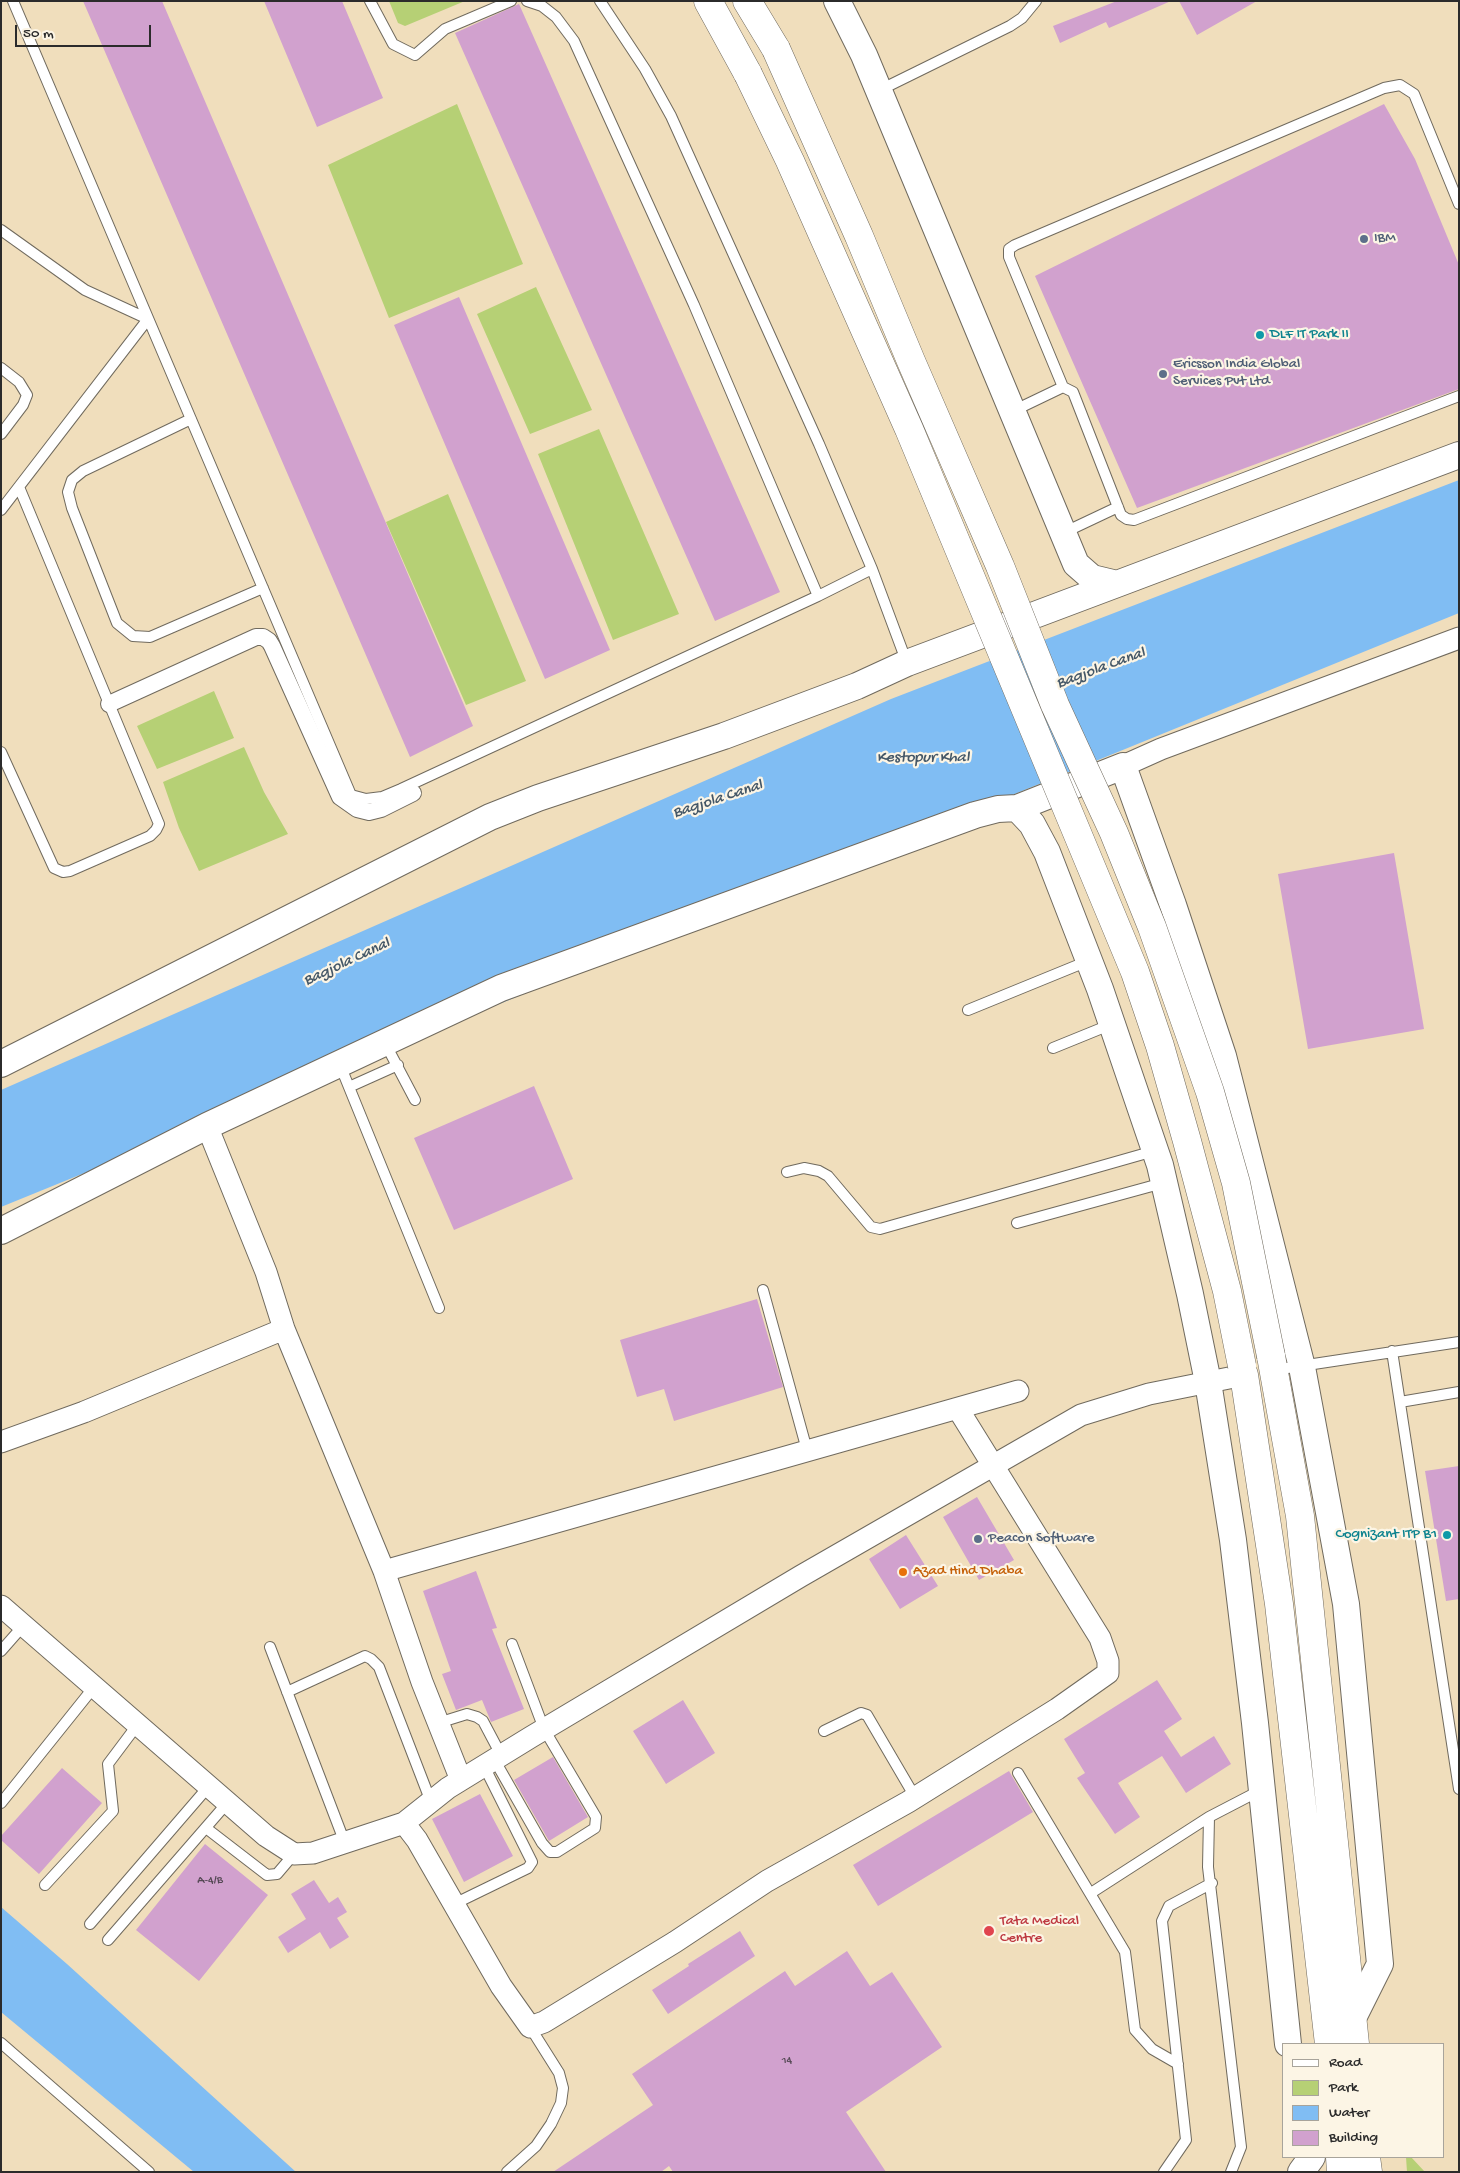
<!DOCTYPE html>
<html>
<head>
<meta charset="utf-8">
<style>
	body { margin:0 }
	#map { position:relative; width:1460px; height:2173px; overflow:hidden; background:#f0debc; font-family:"Gochi Hand",sans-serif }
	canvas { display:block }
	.frame { position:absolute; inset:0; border:2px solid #2b2b2b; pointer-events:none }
	.legend { position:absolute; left:1282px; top:2043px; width:162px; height:115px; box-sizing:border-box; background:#fcf5e5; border:1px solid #a8a49b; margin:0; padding:6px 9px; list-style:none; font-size:15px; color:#2b2b2b }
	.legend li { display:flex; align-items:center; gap:10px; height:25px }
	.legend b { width:25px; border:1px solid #a8a49b }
	.scale { position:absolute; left:15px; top:25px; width:136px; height:22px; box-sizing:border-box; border:2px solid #2b2b2b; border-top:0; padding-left:6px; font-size:15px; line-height:18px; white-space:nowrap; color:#2b2b2b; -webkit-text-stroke:4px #fcf5e5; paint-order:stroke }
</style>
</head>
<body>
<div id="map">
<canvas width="1460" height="2173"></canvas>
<div class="frame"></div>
<ul class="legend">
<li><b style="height:6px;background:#fff"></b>Road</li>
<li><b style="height:14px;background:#b6d075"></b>Park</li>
<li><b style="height:14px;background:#80bdf3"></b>Water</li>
<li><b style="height:14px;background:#d1a1ce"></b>Building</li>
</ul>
<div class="scale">50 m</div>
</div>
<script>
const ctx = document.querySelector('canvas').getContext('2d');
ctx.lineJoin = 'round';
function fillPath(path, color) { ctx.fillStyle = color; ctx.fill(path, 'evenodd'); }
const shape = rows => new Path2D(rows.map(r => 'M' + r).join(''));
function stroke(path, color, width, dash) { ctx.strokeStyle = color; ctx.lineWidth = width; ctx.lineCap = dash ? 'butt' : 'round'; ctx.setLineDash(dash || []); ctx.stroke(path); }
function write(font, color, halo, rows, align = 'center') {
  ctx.font = font + ' "Gochi Hand",sans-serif'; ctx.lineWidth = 4.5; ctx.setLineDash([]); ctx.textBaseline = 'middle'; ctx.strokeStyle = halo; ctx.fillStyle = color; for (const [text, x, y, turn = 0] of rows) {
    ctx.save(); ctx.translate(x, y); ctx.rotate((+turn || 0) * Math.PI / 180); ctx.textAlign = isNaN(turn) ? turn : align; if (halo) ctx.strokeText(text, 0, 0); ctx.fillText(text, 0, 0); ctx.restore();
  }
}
const green = shape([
	[389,1,465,1,405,26,398,23],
	[457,104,523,264,389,318,328,165],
	[536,287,592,410,530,434,477,314],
	[599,429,679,614,613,640,538,454],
	[448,494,526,681,466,705,386,522],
	[214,691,234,738,157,769,137,726],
	[244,747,264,792,288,834,199,871,179,828,163,782],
	[1406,2157,1411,2157,1425,2172,1407,2172]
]);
const water = shape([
	[1459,480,1459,613,1,1207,1,1090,891,699],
	[1,1907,67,1964,296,2172,194,2172,1,2012]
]);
const building = shape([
	[83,1,162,1,473,726,410,757],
	[264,1,342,1,383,98,317,127],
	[1117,1,1171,1,1109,28,1106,22,1060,43,1053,26],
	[1179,1,1257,1,1197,35],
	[519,4,780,592,715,621,455,33],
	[1384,104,1415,159,1459,265,1459,389,1137,508,1035,276],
	[459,297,610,650,545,679,394,325],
	[1394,853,1424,1029,1308,1049,1278,874],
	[534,1086,573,1179,454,1230,414,1138],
	[757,1299,783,1387,674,1421,664,1389,637,1397,620,1340],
	[1459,1466,1459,1599,1446,1601,1425,1471],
	[977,1497,1014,1560,979,1580,943,1517],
	[906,1535,938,1586,900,1609,869,1559],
	[476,1571,497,1628,492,1629,524,1709,491,1722,482,1700,456,1710,442,1674,451,1671,423,1591],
	[1157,1680,1182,1719,1164,1731,1181,1757,1214,1736,1231,1764,1186,1793,1162,1756,1118,1783,1140,1817,1115,1834,1077,1778,1085,1773,1064,1739],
	[683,1700,715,1753,666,1784,633,1731],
	[553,1757,588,1817,549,1841,514,1780],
	[62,1768,102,1803,39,1874,1,1840,1,1836],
	[1009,1771,1033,1812,878,1906,853,1865],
	[480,1794,513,1856,464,1882,432,1819],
	[205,1844,268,1895,199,1981,136,1930],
	[314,1880,329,1903,338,1897,347,1912,337,1918,349,1937,330,1949,320,1932,288,1953,278,1937,306,1919,291,1894],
	[740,1931,755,1956,668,2014,652,1990,689,1966,688,1964],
	[847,1951,870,1986,892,1972,942,2047,846,2112,886,2172,673,2172,669,2166,661,2172,553,2172,653,2105,632,2074,785,1971,795,1986]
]);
const service = shape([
	[13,1,351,795,366,799,382,797,401,789,818,596],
	[370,1,393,44,415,55,445,29,511,1],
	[527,1,542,6,556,17,574,41,694,305,818,596,872,569],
	[600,1,645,69,671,116,819,444,872,569,907,663],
	[880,90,1010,26,1022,18,1036,1],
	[1459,204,1414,94,1400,85,1384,88,1015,245,1009,249,1009,257,1063,387,1073,392,1121,515,1127,519,1134,520,1459,396],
	[1,230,85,290,148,319,1,510],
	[1,368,19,382,27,395,23,405,1,434],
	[1013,411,1063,387],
	[191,419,83,471,72,480,68,492,72,508,117,623,133,636,150,637,263,588],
	[1063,533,1118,507],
	[1,752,54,868,63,872,70,871,150,836,156,830,159,824,19,487],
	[968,1010,1088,961],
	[385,1043,415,1100],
	[1053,1048,1112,1024],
	[340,1065,439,1308],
	[349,1087,398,1065],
	[787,1172,804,1168,819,1171,828,1176,871,1227,880,1229,1154,1151],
	[1017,1223,1163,1183],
	[763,1290,807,1450],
	[1392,1351,1459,1789],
	[1274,1370,1459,1342],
	[1400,1402,1459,1392],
	[270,1647,345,1843],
	[1,1651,23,1626],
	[287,1692,365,1656,371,1659,379,1667,431,1802],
	[438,1723,467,1714,477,1717,483,1721,501,1755],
	[824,1731,861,1713,867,1715,915,1797],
	[494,1759,542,1843,550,1852,557,1852,595,1828,596,1817,544,1729,512,1644],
	[1018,1773,1125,1952,1135,2030,1152,2049,1178,2064],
	[1,1803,94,1687],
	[1209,1817,1208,1867,1241,2147,1231,2172],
	[206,1828,267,1875,277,1874,294,1854],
	[45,1885,113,1811,108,1764,138,1724],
	[1091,1893,1209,1817,1261,1790],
	[454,1904,528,1868,532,1862,484,1766],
	[90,1924,209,1786],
	[108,1940,228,1802],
	[1,2043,149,2172],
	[507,2172,536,2146,551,2124,561,2103,563,2088,559,2073,530,2027],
	[1164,2172,1186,2140,1162,1921,1169,1906,1212,1883]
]);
const pedestrian = shape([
	[109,704,256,637,263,637,269,641,272,646,340,797,357,809,369,812,381,809,413,793]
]);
const minor = shape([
	[1123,766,1161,749,1459,638],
	[207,1126,266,1272,284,1329,384,1571,422,1682,461,1780],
	[1,1442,84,1412,284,1329],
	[384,1571,1018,1391],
	[1,1606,266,1836,294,1854,313,1853,404,1823,448,1788,531,1737,801,1576,1081,1415,1149,1394,1244,1375],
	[404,1823,417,1840,501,1986,530,2027,544,2022,675,1942,767,1881,908,1802,1057,1709,1108,1673,1108,1661,1100,1638,958,1409]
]);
const tertiary = shape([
	[837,1,864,55,1076,564,1092,578,1117,584,1459,455],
	[1017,808,1123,766,1173,905,1223,1056,1302,1367,1346,1604,1380,1964,1353,2018],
	[1,1064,490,817,538,798,724,736,857,686,907,663,1117,584],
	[1,1231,207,1126,501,988,975,815,998,809,1017,808,1032,824,1047,852,1100,989,1160,1165,1190,1294,1208,1382,1233,1540,1255,1723,1288,2044],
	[1301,2172,1312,2157]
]);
const primary = shape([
	[708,1,748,74],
	[747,1,776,49],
	[1271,1356,1300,1516,1355,2044],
	[1244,1375,1279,1604,1329,2044],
	[1340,2157,1341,2172],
	[1366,2157,1368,2172]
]);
const primaryBridge = shape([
	[776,49,859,236,911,361,1000,566,1055,705,1114,833,1152,927,1210,1092,1236,1183,1271,1356],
	[748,74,790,161,909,429,1135,972,1160,1046,1187,1141,1227,1291,1242,1366]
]);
const markers = [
	[1364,239,5,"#5c6f8a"],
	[1260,335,5,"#0f9aa8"],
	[1163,374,5,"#5c6f8a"],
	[1447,1535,5,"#0f9aa8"],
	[978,1539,5,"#5c6f8a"],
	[903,1572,5,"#e8710a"],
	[989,1931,6,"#e0444e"]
];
const numberNames = [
	["A-4/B",210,1881],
	["14",787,2061]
];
const serviceNames = [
	["IBM",1374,239],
	["Ericsson India Global",1173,365],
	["Services Pvt Ltd",1173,382],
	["Peacon Software",988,1539]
];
const cultureNames = [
	["DLF IT Park II",1270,335],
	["Cognizant ITP B1",1437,1535,"right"]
];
const foodNames = [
	["Azad Hind Dhaba",913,1572]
];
const healthNames = [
	["Tata Medical",1000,1922],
	["Centre",1000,1939]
];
const waterNames = [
	["Bagjola Canal",1101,669,-20],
	["Kestopur Khal",923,759],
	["Bagjola Canal",718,800,-18],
	["Bagjola Canal",347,963,-25]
];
fillPath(green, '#b6d075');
fillPath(water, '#80bdf3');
fillPath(building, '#d1a1ce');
stroke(service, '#706a5e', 12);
stroke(pedestrian, '#706a5e', 18);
stroke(minor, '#706a5e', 23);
stroke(tertiary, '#706a5e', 28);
stroke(primary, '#706a5e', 29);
stroke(service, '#fff', 10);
stroke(pedestrian, '#fff', 16);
stroke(minor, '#fff', 21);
stroke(tertiary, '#fff', 26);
stroke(primary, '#fff', 28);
stroke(primaryBridge, '#706a5e', 29, []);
stroke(primaryBridge, '#fff', 28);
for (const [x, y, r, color] of markers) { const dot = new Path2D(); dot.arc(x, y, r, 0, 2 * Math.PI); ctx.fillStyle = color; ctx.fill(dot); stroke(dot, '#fcf5e5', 2); }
write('12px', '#544854', null, numberNames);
write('15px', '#4e5e75', '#fcf5e5', serviceNames, 'left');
write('15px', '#0d838f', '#fcf5e5', cultureNames, 'left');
write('15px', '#c56008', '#fcf5e5', foodNames, 'left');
write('15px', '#be3a42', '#fcf5e5', healthNames, 'left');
write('italic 16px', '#445767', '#fcf5e5', waterNames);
</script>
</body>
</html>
